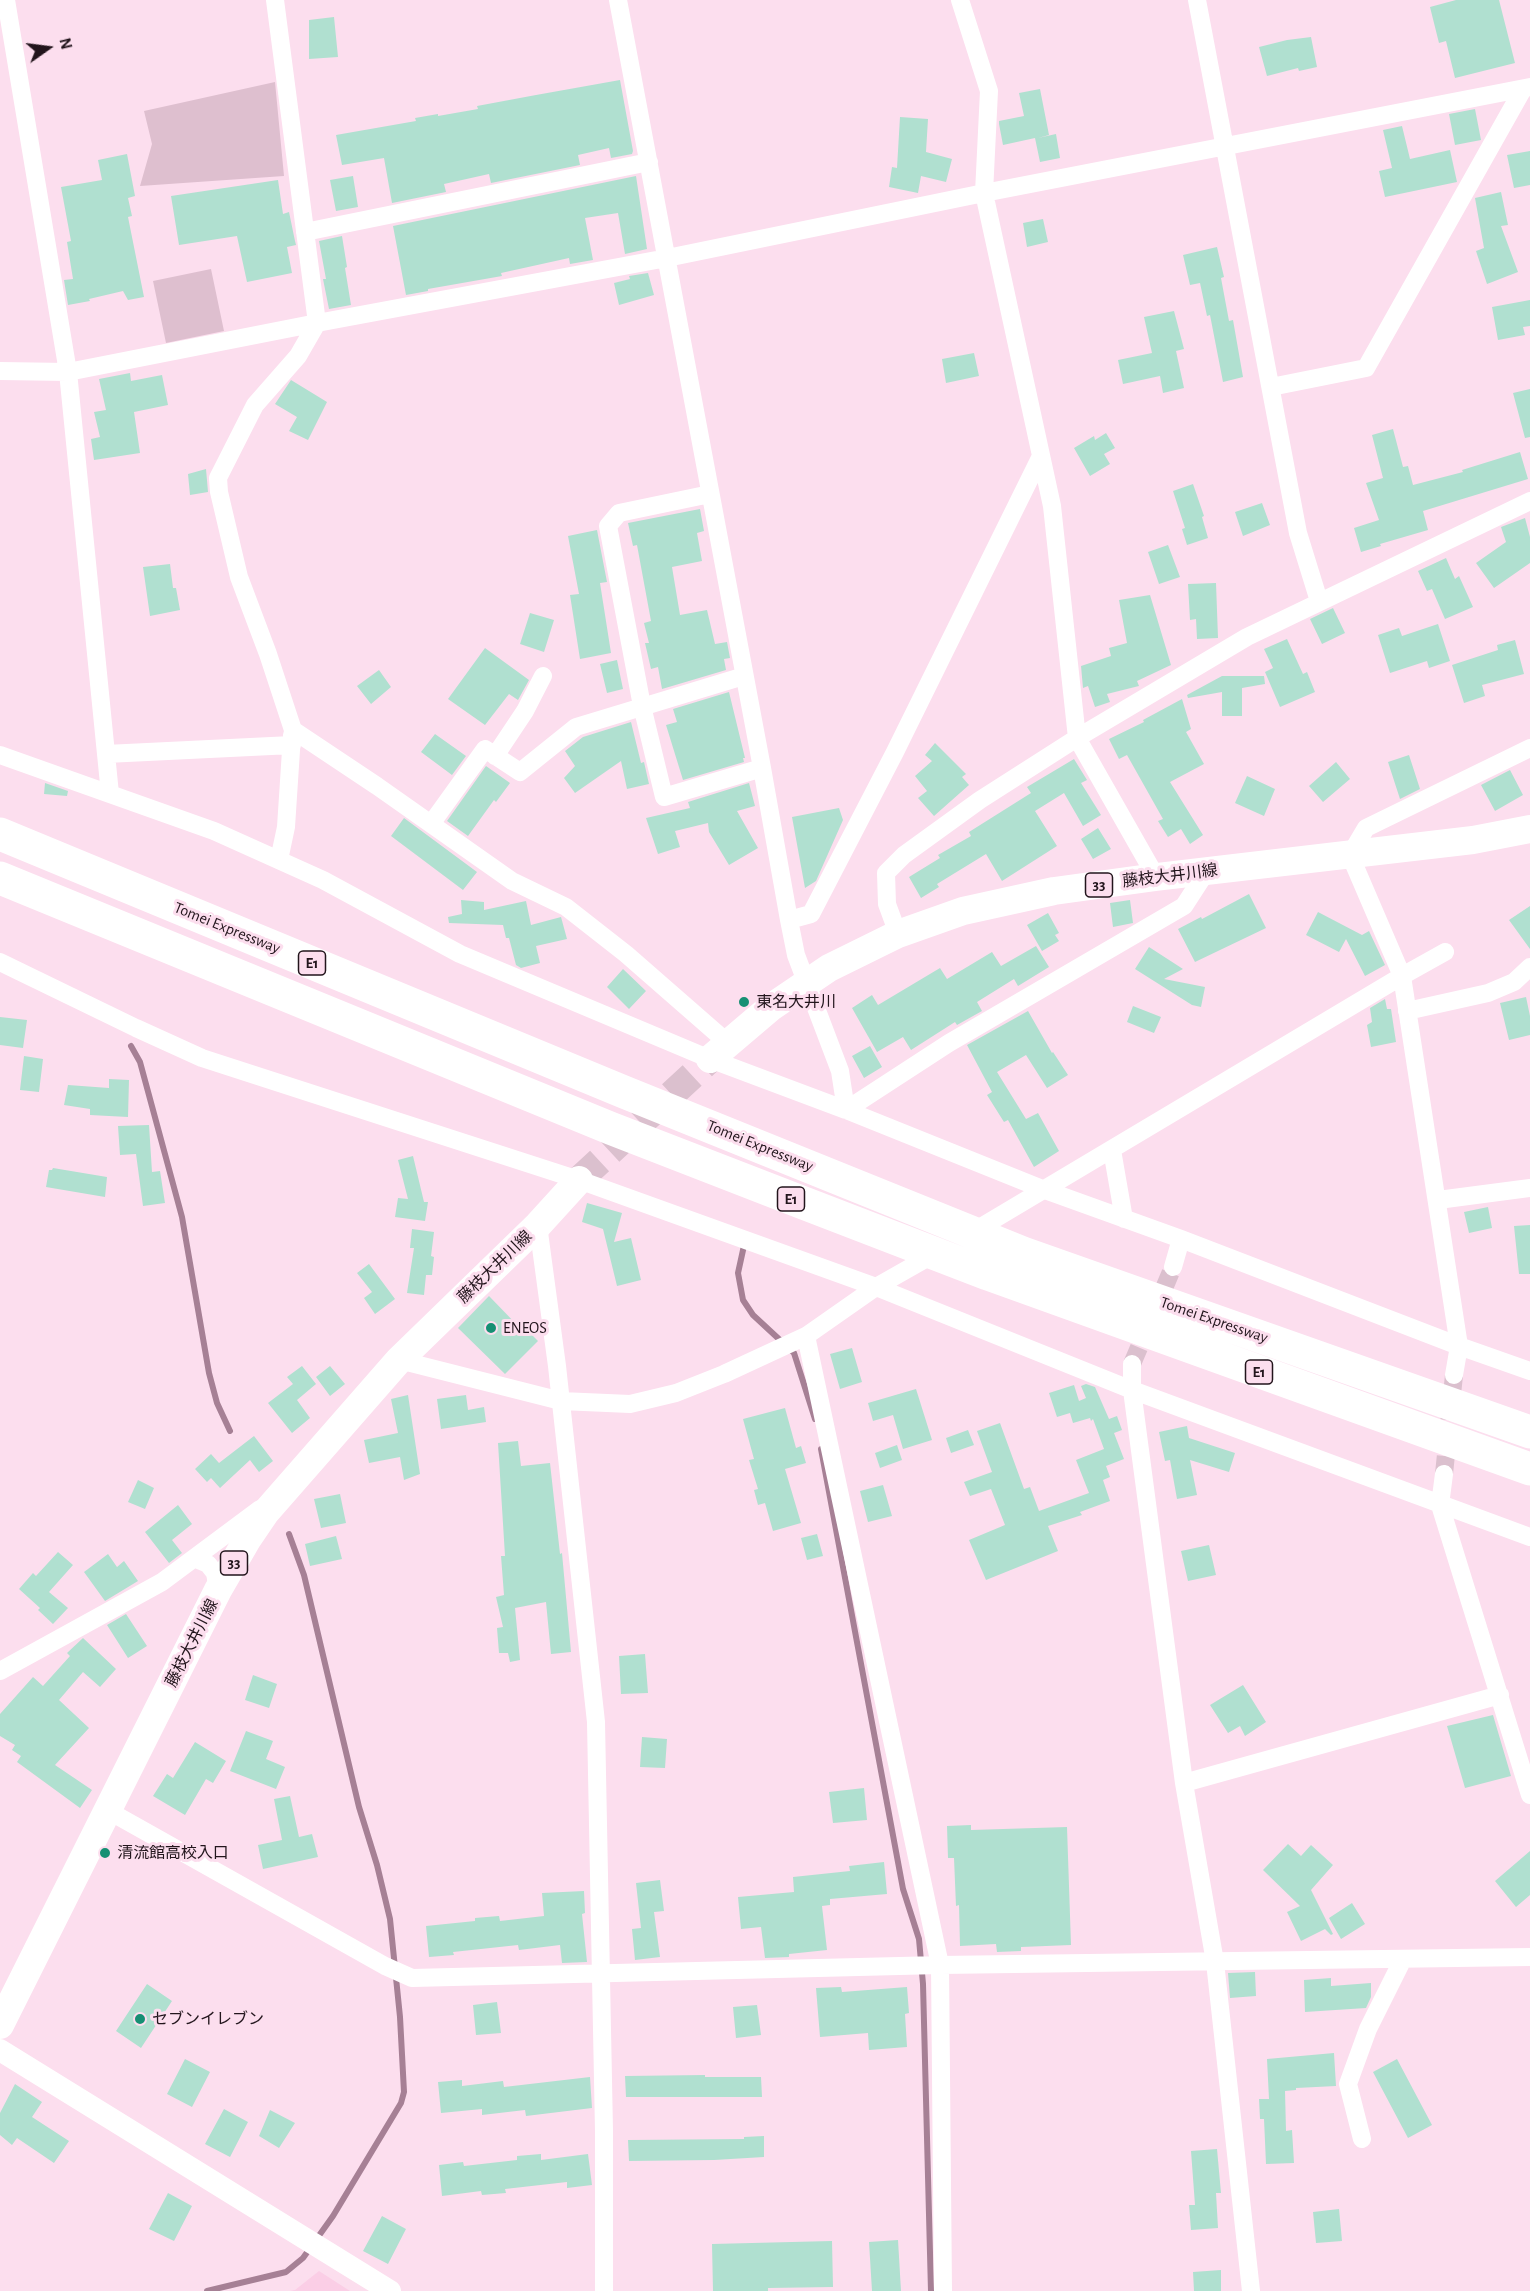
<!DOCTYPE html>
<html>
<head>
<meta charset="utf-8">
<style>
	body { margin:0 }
	#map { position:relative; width:1530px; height:2291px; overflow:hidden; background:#fcdeee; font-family:"Alegreya Sans",sans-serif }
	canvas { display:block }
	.north { position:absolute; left:18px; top:18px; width:60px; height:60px; -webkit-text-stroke:4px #fcdeee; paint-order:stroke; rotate:76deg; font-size:16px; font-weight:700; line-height:24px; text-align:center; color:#22151c }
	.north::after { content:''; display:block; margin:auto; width:21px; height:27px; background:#22151c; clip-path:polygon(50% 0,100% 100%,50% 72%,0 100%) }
</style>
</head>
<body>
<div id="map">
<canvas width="1530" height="2291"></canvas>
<div class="north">N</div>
</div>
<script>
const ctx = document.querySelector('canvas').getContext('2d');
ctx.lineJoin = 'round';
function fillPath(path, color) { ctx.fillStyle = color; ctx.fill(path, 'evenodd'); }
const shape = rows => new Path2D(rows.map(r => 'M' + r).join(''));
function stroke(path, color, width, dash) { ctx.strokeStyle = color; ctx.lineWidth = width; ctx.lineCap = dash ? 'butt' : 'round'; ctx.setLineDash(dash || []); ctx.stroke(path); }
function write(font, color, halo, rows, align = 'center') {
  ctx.font = font + ' "Alegreya Sans","Noto Sans JP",sans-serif'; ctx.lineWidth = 6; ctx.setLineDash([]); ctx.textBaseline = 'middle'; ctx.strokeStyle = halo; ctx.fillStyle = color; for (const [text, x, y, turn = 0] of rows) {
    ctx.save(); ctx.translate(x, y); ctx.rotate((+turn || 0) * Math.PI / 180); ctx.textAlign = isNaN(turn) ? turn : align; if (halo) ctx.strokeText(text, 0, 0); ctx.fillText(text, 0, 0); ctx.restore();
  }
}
const built = shape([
	[319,2271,350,2291,290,2291,295,2290]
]);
const green = shape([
	[275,82,284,176,140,186,152,144,144,111],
	[211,269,224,331,166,343,153,281]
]);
const stream = shape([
	[131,1046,140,1062,182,1217,209,1373,217,1403,230,1431],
	[745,1241,738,1273,743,1300,753,1315,794,1353,815,1419],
	[821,1449,903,1889,919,1939,923,1984,931,2291],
	[207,2291,286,2272,303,2258,333,2216,401,2103,404,2092,400,2017,390,1919,377,1865,359,1807,304,1575,289,1534]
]);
const building = shape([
	[1456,0,1499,0,1515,63,1455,78,1446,41,1439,43,1430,7],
	[334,17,338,57,309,59,309,20],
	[1311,37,1317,67,1299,71,1298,68,1267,76,1259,47,1287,40],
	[620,80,633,151,632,154,611,158,609,148,578,155,580,165,491,183,489,174,444,184,446,192,392,203,384,158,342,165,336,135,416,121,415,118,438,114,438,116,478,109,477,106,536,95],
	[1040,89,1049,135,1038,138,1056,134,1060,158,1040,162,1035,138,1003,145,999,124,999,121,1024,116,1019,93],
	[1475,109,1481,140,1455,145,1449,114],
	[900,117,928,119,926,152,952,159,946,182,921,176,918,193,889,187,892,167,897,168],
	[1402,126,1410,159,1450,150,1457,182,1385,197,1379,171,1392,168,1383,130],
	[1530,151,1530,185,1514,188,1507,155],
	[127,154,135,196,128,198,132,216,128,217,144,297,128,300,123,291,89,299,90,301,68,305,64,280,73,279,67,242,71,241,61,187,102,180,98,160],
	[353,176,358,207,336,211,330,180],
	[636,176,647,249,625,254,618,213,585,218,593,260,570,264,569,258,501,273,502,276,428,289,428,291,406,295,393,226],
	[278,180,283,214,289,212,295,241,296,245,287,247,292,273,247,282,237,236,179,245,171,196],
	[1501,192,1508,225,1501,226,1518,272,1487,284,1476,251,1484,248,1475,198],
	[1043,219,1048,242,1027,247,1023,223],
	[342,236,347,267,345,268,351,305,329,309,323,279,326,279,319,241],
	[1217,247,1224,277,1221,278,1229,321,1233,320,1243,377,1223,382,1210,315,1207,316,1200,283,1190,285,1183,255],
	[648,273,654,295,619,305,614,283,630,279,629,276],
	[1530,300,1530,326,1523,327,1525,335,1498,340,1492,307],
	[1174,311,1184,349,1176,351,1184,388,1163,393,1160,376,1123,384,1118,360,1152,353,1144,317],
	[974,353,979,376,946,383,942,359],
	[130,373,131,381,162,375,168,405,134,412,140,453,94,460,91,439,100,437,94,412,106,410,99,379],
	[291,380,327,402,308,440,289,431,297,417,275,404],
	[1530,389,1530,437,1525,438,1513,393],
	[1393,429,1403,467,1408,466,1413,485,1463,472,1462,470,1520,452,1528,479,1423,511,1428,530,1380,544,1381,546,1361,552,1354,528,1379,520,1366,483,1383,478,1372,435],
	[1106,433,1115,448,1104,454,1110,464,1090,476,1074,448,1094,436,1095,440],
	[206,469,208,492,190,495,188,474],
	[1193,484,1204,516,1202,517,1208,538,1187,545,1182,529,1185,528,1173,491],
	[1262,503,1270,525,1243,536,1235,512],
	[700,509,704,531,697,533,702,561,672,567,680,615,707,610,715,644,727,642,730,658,724,659,726,670,662,689,658,667,651,669,645,643,649,643,644,623,651,621,637,545,633,546,628,523],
	[1525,518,1530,537,1530,563,1494,588,1476,563,1506,542,1501,527],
	[597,530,607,582,600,583,611,653,580,659,570,595,579,594,568,536],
	[1168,545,1180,577,1159,584,1148,552],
	[1446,558,1455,579,1459,576,1473,607,1445,619,1432,589,1427,591,1418,571],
	[170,564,173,588,176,588,180,610,150,616,143,567],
	[1216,583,1218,638,1197,639,1196,619,1190,620,1188,584],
	[1150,595,1171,665,1137,681,1139,686,1107,694,1110,702,1095,707,1088,686,1083,688,1081,666,1111,656,1109,648,1127,643,1119,600],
	[1333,608,1345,633,1322,644,1310,619],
	[530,613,554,620,544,652,520,644],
	[1438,624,1450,661,1429,668,1427,661,1390,673,1378,635,1399,628,1402,636],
	[1287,639,1303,674,1307,672,1315,692,1280,707,1265,672,1273,668,1264,649],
	[1515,640,1524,674,1482,685,1485,696,1464,703,1452,665,1498,650,1497,645],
	[485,648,529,680,518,700,509,694,485,725,448,699],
	[617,660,623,689,607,693,600,664],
	[379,670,391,687,371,704,357,686],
	[1222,676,1264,676,1265,684,1242,688,1242,716,1222,716,1222,692,1188,698,1187,695],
	[729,692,745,758,743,758,744,762,683,780,666,725,677,722,673,709],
	[1182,699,1191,729,1186,732,1204,764,1170,782,1203,835,1190,844,1181,829,1168,837,1158,821,1163,819,1127,755,1119,759,1109,739,1144,722,1143,720],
	[631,722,641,763,644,762,649,784,627,789,621,761,575,793,564,778,575,766,565,751,583,737],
	[435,734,466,756,452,775,421,752],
	[935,743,966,774,962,777,969,785,934,816,918,798,927,791,915,776,932,761,925,755],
	[1409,755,1420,789,1400,799,1388,762],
	[1074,759,1087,780,1081,783,1101,815,1083,826,1064,793,1035,811,1057,846,1002,881,986,854,937,884,939,887,921,898,909,877,940,858,938,855,971,836,969,832,1031,793,1027,787],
	[1336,762,1350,779,1323,802,1309,786],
	[486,766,510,783,496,802,494,800,468,836,447,821],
	[1510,770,1523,795,1495,811,1481,785],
	[1247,776,1275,789,1264,816,1235,803],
	[45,783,68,791,67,796,44,794],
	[749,783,755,806,737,811,758,848,729,865,709,832,708,823,675,831,680,847,658,854,646,818,690,808,688,802],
	[839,808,843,820,816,881,805,888,792,817],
	[404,818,477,872,463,890,391,836],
	[1098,828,1111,849,1093,859,1081,839],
	[1249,894,1266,928,1195,962,1178,929,1201,917,1202,919],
	[461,900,484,902,484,910,526,901,531,925,561,917,567,939,536,946,540,963,521,968,516,965,509,938,506,938,503,925,449,923,448,917,462,914],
	[1130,900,1133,923,1113,927,1110,903],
	[1530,906,1530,949,1509,920],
	[1318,912,1362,935,1369,931,1385,965,1365,976,1346,939,1339,952,1306,935],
	[1048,913,1059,933,1055,935,1059,941,1042,951,1027,925],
	[1036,946,1049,967,1018,986,1014,979,977,1002,982,1011,957,1025,955,1022,911,1050,903,1037,877,1052,852,1008,872,995,878,1005,940,968,947,979,992,952,1001,966],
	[1149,947,1183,969,1164,979,1205,987,1201,1007,1192,1005,1135,969],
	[623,969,646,991,629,1009,607,987],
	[1526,997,1530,1016,1530,1035,1509,1040,1500,1003],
	[1385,999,1387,1009,1391,1009,1396,1042,1371,1047,1367,1025,1372,1022,1370,1008],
	[1133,1006,1161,1017,1154,1033,1127,1022],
	[1028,1011,1052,1053,1053,1052,1068,1075,1047,1088,1026,1055,997,1072,1026,1119,1038,1113,1059,1151,1034,1167,1008,1120,1004,1122,987,1095,992,1092,967,1045],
	[0,1017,27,1020,23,1048,0,1045],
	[870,1046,882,1067,864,1078,852,1056],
	[24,1056,43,1059,39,1092,20,1090],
	[109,1079,129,1080,128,1117,90,1115,90,1109,64,1105,68,1085,109,1088],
	[149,1125,152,1172,160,1171,165,1203,143,1206,136,1154,120,1155,118,1126],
	[413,1156,424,1202,428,1202,425,1221,395,1217,398,1198,408,1199,398,1160],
	[53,1168,107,1177,105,1197,46,1187,49,1170,52,1170],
	[587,1203,622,1213,614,1242,631,1238,641,1280,617,1286,603,1229,582,1222],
	[1488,1207,1492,1228,1469,1233,1464,1212],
	[1530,1225,1530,1274,1519,1274,1514,1226],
	[412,1229,434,1232,431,1256,434,1257,432,1275,426,1275,424,1295,407,1293,414,1248,410,1248],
	[369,1264,395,1299,375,1314,364,1298,372,1292,357,1273],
	[489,1296,520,1328,522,1325,538,1341,505,1374,458,1328],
	[852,1348,862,1382,840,1389,830,1354],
	[302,1366,316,1384,297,1400,310,1418,292,1433,268,1403,293,1384,287,1377],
	[330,1366,345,1384,330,1396,316,1377],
	[1086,1384,1095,1387,1109,1419,1117,1416,1122,1430,1114,1433,1124,1459,1106,1466,1110,1477,1103,1480,1110,1501,1080,1512,1082,1515,1048,1526,1058,1551,986,1580,969,1540,1005,1525,991,1489,970,1496,964,1482,992,1472,977,1431,1000,1423,1024,1489,1030,1487,1039,1511,1089,1493,1076,1460,1104,1449,1093,1419,1091,1421,1090,1418,1073,1423,1070,1413,1057,1417,1049,1393,1074,1385,1079,1401,1086,1398,1081,1386],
	[916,1389,932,1440,903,1449,893,1415,873,1421,868,1403],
	[408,1395,420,1474,404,1480,400,1457,369,1463,364,1440,398,1433,391,1399],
	[466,1395,468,1410,484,1407,486,1422,441,1429,437,1399],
	[785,1408,796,1448,801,1446,806,1463,785,1469,801,1523,773,1531,765,1503,758,1505,754,1490,758,1489,749,1460,754,1459,743,1419],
	[1187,1426,1189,1438,1235,1453,1229,1472,1190,1460,1197,1495,1177,1499,1170,1460,1165,1461,1159,1432],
	[968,1430,974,1445,951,1453,946,1438],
	[254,1436,273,1461,259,1472,250,1460,220,1488,211,1478,207,1482,195,1469,211,1454,219,1463],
	[518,1441,521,1466,550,1463,560,1554,562,1553,571,1652,551,1654,546,1602,515,1608,520,1660,510,1662,508,1653,499,1653,497,1628,503,1627,496,1597,504,1595,501,1556,505,1556,498,1443],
	[897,1445,902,1460,880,1468,875,1453],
	[138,1480,154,1488,145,1509,128,1502],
	[883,1485,892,1516,868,1522,860,1491],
	[340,1494,346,1523,321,1528,314,1499],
	[178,1505,192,1524,172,1540,182,1553,169,1563,145,1532],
	[817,1534,823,1556,807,1560,801,1538],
	[336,1536,342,1559,310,1566,305,1544],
	[1209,1545,1216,1575,1188,1581,1181,1551],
	[58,1552,73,1565,49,1592,68,1608,53,1624,38,1610,40,1608,19,1589,33,1573,36,1576],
	[108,1554,117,1567,124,1561,138,1581,105,1601,84,1572],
	[126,1614,147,1646,128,1658,107,1625],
	[83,1638,116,1669,100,1687,83,1672,59,1700,89,1728,55,1765,92,1790,80,1808,17,1762,21,1756,12,1750,15,1745,0,1736,0,1714,33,1677,43,1686,70,1656,67,1653],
	[645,1654,648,1693,621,1694,619,1656],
	[253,1675,277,1684,269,1708,245,1700],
	[1243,1685,1266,1722,1245,1736,1240,1726,1228,1733,1210,1705],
	[1493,1715,1511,1776,1465,1788,1447,1726],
	[246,1731,273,1741,266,1759,285,1767,276,1789,230,1771],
	[642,1737,667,1739,665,1768,640,1767],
	[195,1742,226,1761,213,1783,206,1779,185,1815,153,1796,167,1774,173,1778],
	[864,1788,867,1820,833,1823,829,1792],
	[290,1796,299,1837,312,1834,318,1857,263,1869,258,1845,282,1840,274,1799],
	[971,1825,971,1830,1067,1827,1071,1945,1021,1947,1021,1951,997,1952,996,1944,960,1946,959,1905,956,1906,954,1858,948,1858,947,1826],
	[1288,1844,1301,1856,1311,1845,1333,1865,1311,1890,1333,1934,1331,1935,1325,1929,1301,1941,1287,1912,1300,1906,1263,1870],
	[1530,1851,1530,1895,1516,1907,1495,1881],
	[884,1862,887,1894,830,1899,830,1905,822,1906,827,1950,789,1954,789,1957,765,1958,761,1927,741,1929,738,1897,794,1892,793,1877,850,1871,849,1866],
	[660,1880,664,1911,654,1912,660,1957,635,1960,632,1929,641,1928,636,1883],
	[584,1891,585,1913,582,1914,587,1962,562,1963,560,1945,519,1950,518,1945,453,1952,454,1955,429,1957,426,1926,475,1921,475,1918,499,1916,500,1921,544,1916,542,1893],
	[1352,1903,1365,1924,1341,1939,1329,1918],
	[1255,1972,1256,1996,1230,1998,1228,1973],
	[1331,1978,1331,1986,1371,1983,1371,1997,1366,2008,1305,2012,1304,1980],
	[147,1984,172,2001,141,2048,116,2031],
	[841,1987,842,1992,907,1987,909,2013,905,2014,907,2047,869,2050,868,2033,820,2037,816,1988],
	[497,2002,501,2033,476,2035,473,2005],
	[757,2005,761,2035,736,2038,733,2007],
	[1334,2053,1336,2086,1296,2088,1296,2090,1285,2091,1286,2131,1292,2130,1294,2163,1266,2164,1264,2119,1260,2119,1259,2099,1269,2099,1267,2059],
	[185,2059,210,2072,192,2107,167,2094],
	[1397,2059,1432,2125,1408,2138,1373,2072],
	[705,2075,705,2077,761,2077,762,2097,626,2097,625,2076],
	[590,2077,592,2108,526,2116,525,2110,482,2115,482,2109,441,2113,438,2082,462,2080,462,2086,503,2081,504,2087],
	[15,2084,42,2102,32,2117,69,2141,54,2163,17,2138,12,2145,0,2135,0,2113],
	[224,2109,248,2122,230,2157,205,2144],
	[270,2110,295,2123,279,2148,259,2136],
	[764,2136,764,2157,714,2160,629,2161,628,2140,744,2139,744,2137],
	[1217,2149,1221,2193,1216,2193,1218,2228,1191,2230,1189,2205,1195,2205,1191,2151],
	[541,2154,541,2160,588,2154,592,2185,567,2188,567,2182,505,2189,506,2193,482,2195,481,2191,442,2196,439,2165,463,2162,464,2166,517,2160,517,2156],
	[168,2193,192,2206,174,2241,149,2229],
	[1339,2209,1342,2241,1316,2243,1313,2212],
	[382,2216,406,2229,388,2264,363,2251],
	[898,2240,901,2291,872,2291,869,2242],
	[832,2241,833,2287,768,2288,768,2291,713,2291,712,2244],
	[1221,2270,1221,2291,1194,2291,1193,2272]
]);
const minorTunnel = shape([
	[1132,1364,1173,1267],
	[1444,1474,1454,1375]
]);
const primaryTunnel = shape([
	[579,1180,710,1059]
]);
const minor = shape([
	[6,0,68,372,110,794],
	[275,0,317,323,298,356,255,405,218,478,219,492,239,577,268,654,293,730,377,786,512,881,566,907,626,954,729,1044],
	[618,0,762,768,789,920,796,955,840,1071,846,1110,949,1043,1184,906,1206,872],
	[960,0,989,91,984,193,1052,506,1077,738,1156,877],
	[1197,0,1298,533,1319,601],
	[305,232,649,162],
	[0,371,68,372,317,323,667,258,984,193,1530,87],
	[1271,387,1366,368,1523,89],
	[710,494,619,513,608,526,642,706,664,797,762,768],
	[106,754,292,745],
	[0,755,214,831,323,880,460,954,710,1059,846,1110,1045,1190,1181,1239,1459,1346,1530,1371],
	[495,756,525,711,543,676],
	[431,824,485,749,520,772,576,727,744,676],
	[279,860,286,827,292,735],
	[789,920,811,914,895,752,1041,456],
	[898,934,887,904,886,873,904,855,980,800,1077,738,1247,637,1530,501],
	[0,962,136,1028,202,1058,579,1180,876,1287,1132,1390,1530,1537],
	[1407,1011,1488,993,1514,982,1530,967],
	[1112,1150,1124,1219],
	[1438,1200,1530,1188],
	[538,1225,557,1366,596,1722,604,2131,604,2291],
	[971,1233,1402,976,1445,952],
	[1173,1267,1181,1239],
	[806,1336,940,1965,943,2291],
	[399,1360,561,1401,630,1404,676,1393,724,1374,806,1336,876,1287,936,1253],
	[1132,1364,1132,1390,1184,1783,1215,1962,1251,2291],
	[1454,1375,1459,1346,1402,976,1350,855,1366,828,1530,748],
	[1444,1474,1440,1505,1530,1795],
	[194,1558,208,1564,215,1573,218,1590],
	[0,1671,162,1582,260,1509],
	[1184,1783,1500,1695],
	[107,1810,385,1966,412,1978,940,1965,1530,1957],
	[1362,2139,1348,2084,1368,2029,1403,1959]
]);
const tertiary = shape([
	[0,2050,390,2291]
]);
const primary = shape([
	[710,1059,770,1008,829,968,898,934,963,911,1054,891,1156,877,1473,840,1530,829],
	[0,2025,218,1590,247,1540,266,1512,399,1360,538,1225,579,1180]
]);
const motorway = shape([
	[0,834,624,1092,1023,1253,1530,1432],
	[0,878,610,1128,788,1197,988,1274,1530,1469]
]);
const markers = [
	[744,1002,6,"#168f73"],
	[491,1328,6,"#168f73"],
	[105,1853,6,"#168f73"],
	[140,2019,6,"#168f73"]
];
const shields = [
	[1099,885,27],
	[312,963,27],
	[791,1199,27],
	[1259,1372,27],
	[234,1563,27]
];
const shieldNames = [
	["33",1099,885],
	["E1",312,963],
	["E1",791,1199],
	["E1",1259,1372],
	["33",234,1563]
];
const streetNames = [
	["藤枝大井川線",1170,876,-7],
	["Tomei Expressway",227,928,22],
	["Tomei Expressway",760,1146,22],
	["藤枝大井川線",495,1267,-44],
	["Tomei Expressway",1214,1320,19],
	["藤枝大井川線",192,1643,-63]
];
const poiNames = [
	["東名大井川",756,1002],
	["ENEOS",503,1328],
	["清流館高校入口",117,1853],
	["セブンイレブン",152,2019]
];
fillPath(built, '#fbcee6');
fillPath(green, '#debfcf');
stroke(stream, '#a68095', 6);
fillPath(building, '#b0e0d0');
stroke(minorTunnel, '#dbc0ce', 18, [18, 9]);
stroke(primaryTunnel, '#dbc0ce', 28, [28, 14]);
stroke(minor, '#fff', 18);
stroke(tertiary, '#fff', 22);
stroke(primary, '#fff', 28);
stroke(motorway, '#fff', 33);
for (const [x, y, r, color] of markers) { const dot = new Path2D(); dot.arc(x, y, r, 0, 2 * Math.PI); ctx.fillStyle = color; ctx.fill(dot); stroke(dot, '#fcdeee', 2); }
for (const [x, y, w] of shields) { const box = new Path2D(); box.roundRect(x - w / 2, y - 12, w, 24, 4.5); ctx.fillStyle = '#fcdeee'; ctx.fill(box); stroke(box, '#22151c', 1.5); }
write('bold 15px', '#22151c', null, shieldNames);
write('16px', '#22151c', '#fcdeee', streetNames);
write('16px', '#22151c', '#fcdeee', poiNames, 'left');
</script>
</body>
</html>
